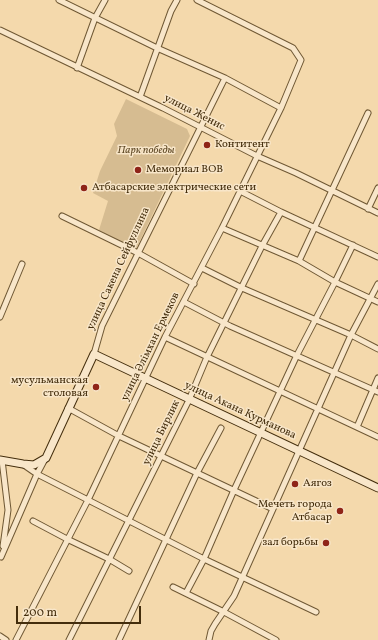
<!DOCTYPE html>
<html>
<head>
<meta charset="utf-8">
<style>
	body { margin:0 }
	#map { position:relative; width:378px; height:640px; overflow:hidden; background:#f4d9ac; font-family:Vollkorn,serif }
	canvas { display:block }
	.scale { position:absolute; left:16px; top:606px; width:125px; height:18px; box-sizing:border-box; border:2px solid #432d0c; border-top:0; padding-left:5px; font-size:12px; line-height:14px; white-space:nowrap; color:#432d0c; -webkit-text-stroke:3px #f8e6c9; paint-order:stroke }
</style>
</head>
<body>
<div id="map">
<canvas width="378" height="640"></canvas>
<div class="scale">200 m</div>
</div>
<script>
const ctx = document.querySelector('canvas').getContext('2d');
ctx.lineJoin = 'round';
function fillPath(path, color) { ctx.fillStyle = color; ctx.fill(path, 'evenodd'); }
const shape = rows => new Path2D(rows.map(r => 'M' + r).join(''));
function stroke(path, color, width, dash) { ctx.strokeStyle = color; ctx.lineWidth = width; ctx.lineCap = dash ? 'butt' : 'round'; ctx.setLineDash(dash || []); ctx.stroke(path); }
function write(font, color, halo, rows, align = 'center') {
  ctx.font = font + ' Vollkorn,serif'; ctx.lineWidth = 3; ctx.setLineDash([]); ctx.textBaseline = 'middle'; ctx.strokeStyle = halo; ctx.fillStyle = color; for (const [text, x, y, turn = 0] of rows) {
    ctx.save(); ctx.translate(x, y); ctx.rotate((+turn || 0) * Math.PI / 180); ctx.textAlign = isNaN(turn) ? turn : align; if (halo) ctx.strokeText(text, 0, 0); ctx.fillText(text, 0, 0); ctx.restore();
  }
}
const green = shape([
	[126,99,187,129,190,136,136,249,99,230,108,201,93,193,100,171,117,136,114,124]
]);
const minor = shape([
	[59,0,157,48,225,78,281,108],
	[0,30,163,108,257,156,296,173,378,213],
	[77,68,95,18,105,0],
	[140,97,171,11,177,0],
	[240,191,281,212,378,257],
	[368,209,378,188],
	[62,216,138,253,194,284],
	[222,228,299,261,335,282,378,302],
	[299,261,368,113],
	[202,268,242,288,351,335,378,349],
	[184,302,230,326,378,392],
	[0,317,22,264],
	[165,337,378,437],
	[94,354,102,326,225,78],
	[68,408,119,436,273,509],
	[357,427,378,378],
	[2,460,8,510,3,546],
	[24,465,37,474,204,559,316,612],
	[33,521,67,539,109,559,129,571],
	[1,557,37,474,45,459],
	[173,587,224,612,276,640],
	[186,593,204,559,234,490,297,355,335,282,353,245],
	[0,636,6,640],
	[16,640,88,500,165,337,222,228,281,108,301,60,293,48,197,0],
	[69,640,189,400,207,357,262,246,281,212],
	[119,640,197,473,221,428],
	[209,640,211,631,215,624,234,596,351,335,378,284]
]);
const secondary = shape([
	[0,460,23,464,34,465,46,458,94,354,378,488]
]);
const markers = [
	[207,145,4,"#8f2418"],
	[138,170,4,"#8f2418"],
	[84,188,4,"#8f2418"],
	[96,387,4,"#8f2418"],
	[295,484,4,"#8f2418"],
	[340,511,4,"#8f2418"],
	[326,543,4,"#8f2418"]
];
const streetNames = [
	["улица Женис",194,113,27],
	["улица Сакена Сейфуллина",119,269,-65],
	["улица Әлімхан Ермеков",151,347,-64],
	["улица Акана Курманова",240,411,25],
	["улица Бирлик",162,433,-64]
];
const poiNames = [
	["Контитент",215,145],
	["Мемориал ВОВ",146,170],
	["Атбасарские электрические сети",92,188],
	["мусульманская",88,381,"right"],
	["столовая",88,394,"right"],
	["Аягоз",303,484],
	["Мечеть города",332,505,"right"],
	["Атбасар",332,518,"right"],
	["зал борьбы",318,543,"right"]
];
const parkNames = [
	["Парк победы",146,151]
];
fillPath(green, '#d6bc91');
stroke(minor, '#6f5834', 7);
stroke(secondary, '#432d0c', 9);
stroke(minor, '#f8e6c9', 5);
stroke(secondary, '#f8e6c9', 7);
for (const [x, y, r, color] of markers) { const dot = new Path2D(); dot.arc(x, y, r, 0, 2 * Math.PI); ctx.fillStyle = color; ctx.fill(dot); stroke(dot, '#f8e6c9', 1.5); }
write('11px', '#432d0c', '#f8e6c9', streetNames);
write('11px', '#432d0c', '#f8e6c9', poiNames, 'left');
write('italic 11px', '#604a27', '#f8e6c9', parkNames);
</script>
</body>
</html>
